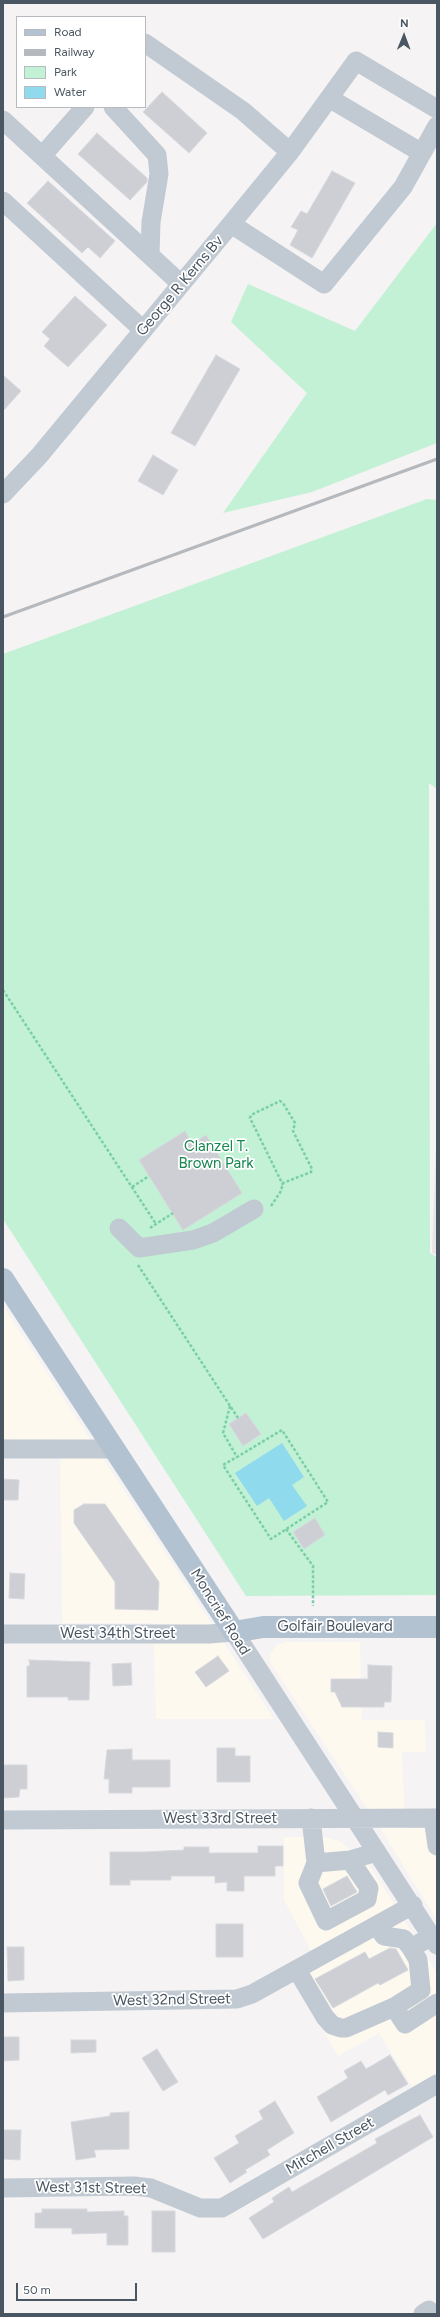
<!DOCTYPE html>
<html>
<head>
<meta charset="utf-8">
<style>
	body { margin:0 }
	#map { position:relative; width:440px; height:2317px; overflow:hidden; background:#f5f3f3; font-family:Figtree,sans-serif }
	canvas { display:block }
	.frame { position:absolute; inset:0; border:4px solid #4a5661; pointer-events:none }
	.legend { position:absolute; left:16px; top:16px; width:130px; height:92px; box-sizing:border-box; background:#fff; border:1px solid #b7bbc0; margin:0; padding:5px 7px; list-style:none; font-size:12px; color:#4a5661 }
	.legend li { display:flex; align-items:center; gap:8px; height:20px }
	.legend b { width:20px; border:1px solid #b7bbc0 }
	.north { position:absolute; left:384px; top:16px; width:40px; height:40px; -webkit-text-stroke:3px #fff; paint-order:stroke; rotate:1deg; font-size:11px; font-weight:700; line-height:16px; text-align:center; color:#4a5661 }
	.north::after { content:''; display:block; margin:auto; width:14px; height:18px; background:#4a5661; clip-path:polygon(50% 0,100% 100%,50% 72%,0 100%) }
	.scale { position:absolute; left:16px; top:2283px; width:121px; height:18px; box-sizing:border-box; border:2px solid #4a5661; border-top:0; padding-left:5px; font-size:12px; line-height:14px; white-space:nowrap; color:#4a5661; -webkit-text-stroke:3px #fff; paint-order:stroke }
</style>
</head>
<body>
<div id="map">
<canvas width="440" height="2317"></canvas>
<div class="frame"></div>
<ul class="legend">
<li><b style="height:5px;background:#b3c2d1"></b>Road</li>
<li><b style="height:5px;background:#b5b8bd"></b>Railway</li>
<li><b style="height:11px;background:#c3f1d5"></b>Park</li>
<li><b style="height:11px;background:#90daee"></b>Water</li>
</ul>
<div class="north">N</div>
<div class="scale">50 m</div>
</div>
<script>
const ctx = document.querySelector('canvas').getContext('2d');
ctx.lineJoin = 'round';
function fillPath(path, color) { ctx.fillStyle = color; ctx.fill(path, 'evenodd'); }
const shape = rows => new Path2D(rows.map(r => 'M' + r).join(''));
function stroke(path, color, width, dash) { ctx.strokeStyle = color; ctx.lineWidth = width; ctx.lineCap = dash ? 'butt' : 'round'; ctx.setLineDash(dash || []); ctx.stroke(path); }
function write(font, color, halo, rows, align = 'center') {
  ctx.font = font + ' Figtree,sans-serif'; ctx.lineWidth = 3.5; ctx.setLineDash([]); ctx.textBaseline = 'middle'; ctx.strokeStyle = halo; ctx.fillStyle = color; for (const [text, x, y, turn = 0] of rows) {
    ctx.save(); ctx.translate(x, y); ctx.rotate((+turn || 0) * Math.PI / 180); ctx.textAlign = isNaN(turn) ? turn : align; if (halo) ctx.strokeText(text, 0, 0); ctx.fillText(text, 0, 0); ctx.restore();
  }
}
const commercial = shape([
	[3,1306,274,1719,156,1719,153,1623,62,1623,60,1440,3,1439],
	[285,1642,360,1642,362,1720,425,1720,426,1752,402,1752,405,1828,437,1828,437,1920,380,1828,270,1662,270,1654,277,1645],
	[284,1837,324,1837,339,1841,368,1864,395,1905,437,1973,437,2073,412,2087,379,2033,338,2056,287,1967,312,1952,284,1900]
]);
const education = shape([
	[437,1120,437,1255,432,1253]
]);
const green = shape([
	[437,223,437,443,312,492,223,513,307,393,231,322,248,284,355,331],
	[427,499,437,500,437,789,429,783,430,1253,437,1257,437,1595,246,1596,3,1219,3,654]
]);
const water = shape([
	[282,1443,304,1477,292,1485,307,1506,284,1521,269,1498,257,1506,235,1473]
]);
const building = shape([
	[162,92,207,133,189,153,143,112,162,92],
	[97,133,147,178,147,182,130,200,78,154,97,133],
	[332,171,355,183,312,258,290,245,298,230,291,227,301,211,307,214,332,171],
	[48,181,115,241,100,258,88,247,82,253,27,203,48,181],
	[75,296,107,325,68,367,44,346,50,339,42,332,75,296],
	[216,355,240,369,195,446,171,433,216,355],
	[3,375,21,391,3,411,3,375],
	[153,455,178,470,163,495,138,481,153,455],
	[185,1131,192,1144,206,1135,242,1193,183,1230,139,1160,185,1131],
	[246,1413,261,1434,243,1446,229,1424,246,1413],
	[3,1479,19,1480,18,1500,3,1500,3,1479],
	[84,1504,105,1504,159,1582,158,1610,115,1609,115,1582,74,1523,74,1510,84,1504],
	[315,1518,325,1535,304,1549,293,1532,315,1518],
	[10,1573,25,1574,24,1599,9,1598,10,1573],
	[218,1656,229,1671,206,1687,195,1672,218,1656],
	[29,1660,90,1662,89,1700,68,1700,68,1697,27,1697,27,1666,30,1666,29,1660],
	[131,1663,132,1685,113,1686,112,1664,131,1663],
	[368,1665,392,1666,391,1702,384,1702,384,1707,342,1707,335,1692,331,1692,331,1679,368,1679,368,1665],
	[378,1732,393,1733,393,1748,378,1747,378,1732],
	[217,1748,235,1748,235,1756,250,1756,250,1782,217,1782,217,1748],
	[132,1749,132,1760,170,1760,170,1787,132,1787,132,1793,109,1793,109,1779,104,1779,107,1750,132,1749],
	[3,1765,27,1765,27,1789,20,1789,19,1797,3,1798,3,1765],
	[258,1846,283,1846,283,1866,275,1866,275,1876,244,1876,244,1891,227,1891,227,1882,215,1883,215,1876,171,1876,171,1880,130,1880,130,1885,110,1885,110,1852,144,1852,184,1850,184,1847,209,1847,209,1853,258,1853,258,1846],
	[347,1876,357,1892,331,1906,323,1889,347,1876],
	[216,1924,243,1924,243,1957,216,1957,216,1924],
	[7,1947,24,1947,24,1980,8,1981,7,1947],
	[390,1948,396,1949,408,1970,380,1985,378,1983,333,2008,315,1979,365,1952,369,1959,390,1948],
	[3,2037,19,2037,19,2060,3,2061,3,2037],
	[71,2040,96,2040,96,2052,71,2053,71,2040],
	[157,2049,178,2082,163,2091,142,2058,157,2049],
	[390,2055,408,2084,388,2095,385,2090,331,2122,317,2097,348,2078,344,2071,361,2061,366,2069,390,2055],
	[275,2101,294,2133,267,2150,270,2155,245,2170,247,2172,230,2183,214,2158,239,2143,235,2136,263,2119,259,2111,275,2101],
	[129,2112,129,2149,94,2150,96,2157,76,2160,71,2122,110,2116,110,2113,129,2112],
	[420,2115,433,2137,263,2239,249,2218,274,2202,272,2198,289,2187,292,2192,377,2143,375,2139,420,2115],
	[3,2130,21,2130,20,2160,3,2159,3,2130],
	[42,2209,87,2209,87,2212,124,2211,124,2216,128,2216,128,2245,107,2245,107,2233,72,2234,72,2228,35,2228,35,2213,42,2213,42,2209],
	[152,2211,175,2211,175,2252,152,2252,152,2211]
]);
const path = shape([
	[3,990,156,1224],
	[132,1187,149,1176],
	[271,1206,281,1191,283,1183,311,1172,312,1169,293,1131,295,1123,283,1103,280,1101,251,1115,250,1118,283,1185],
	[150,1228,173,1213],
	[138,1265,238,1418],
	[230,1406,223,1433,237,1457,282,1430,328,1502,271,1539,223,1465,237,1457],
	[286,1529,313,1566,313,1606]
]);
const minor = shape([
	[145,43,243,111,290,152],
	[329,98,422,153],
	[113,107,157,155,159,174,151,222,150,255],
	[3,120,181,284],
	[42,156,85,107],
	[3,201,143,330],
	[231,224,324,284,403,187,437,126],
	[3,494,39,456,231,224,290,152,356,61,437,109],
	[119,1228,139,1248,193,1240,213,1233,254,1209],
	[3,1449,115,1449],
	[3,1634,209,1634,234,1632,437,1945],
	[311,1818,316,1863,308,1883,326,1921,367,1899,369,1888,350,1860],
	[433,1818,437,1846],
	[3,1820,437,1818],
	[316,1863,350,1860,377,1852],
	[377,1926,384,1936,404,1939,411,1948],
	[297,1970,325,2017,332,2025,341,2028,346,2028,394,2007,405,2024,437,2003],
	[3,2003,237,1999,252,1994,413,1905],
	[394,2007,421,1990,418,1960,411,1948,432,1936],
	[3,2188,134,2186,151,2188,200,2208,222,2208,437,2084],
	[423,2314,429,2310]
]);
const major = shape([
	[3,1279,234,1632,263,1627,437,1627]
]);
const rail = shape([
	[3,617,437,459]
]);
const streetNames = [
	["George R Kerns Bv",180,286,-50],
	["Moncrief Road",220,1612,58],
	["Golfair Boulevard",335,1627],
	["West 34th Street",118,1634],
	["West 33rd Street",220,1819],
	["West 32nd Street",172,2000,-1],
	["Mitchell Street",330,2146,-30],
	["West 31st Street",91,2188,1]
];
const parkNames = [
	["Clanzel T.",216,1147],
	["Brown Park",216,1164]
];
fillPath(commercial, '#fdf9ef');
fillPath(education, '#e6e4e5');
fillPath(green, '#c3f1d5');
fillPath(water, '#90daee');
fillPath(building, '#cdcfd5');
stroke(building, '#d7d9de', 1);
stroke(path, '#7ad0a6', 2.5, [3, 2]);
stroke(minor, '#c1cad2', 19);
stroke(major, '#b3c2d1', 22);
stroke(rail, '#b5b8bd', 3);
write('15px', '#4a5661', '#fff', streetNames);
write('15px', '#17864f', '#fff', parkNames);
</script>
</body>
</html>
